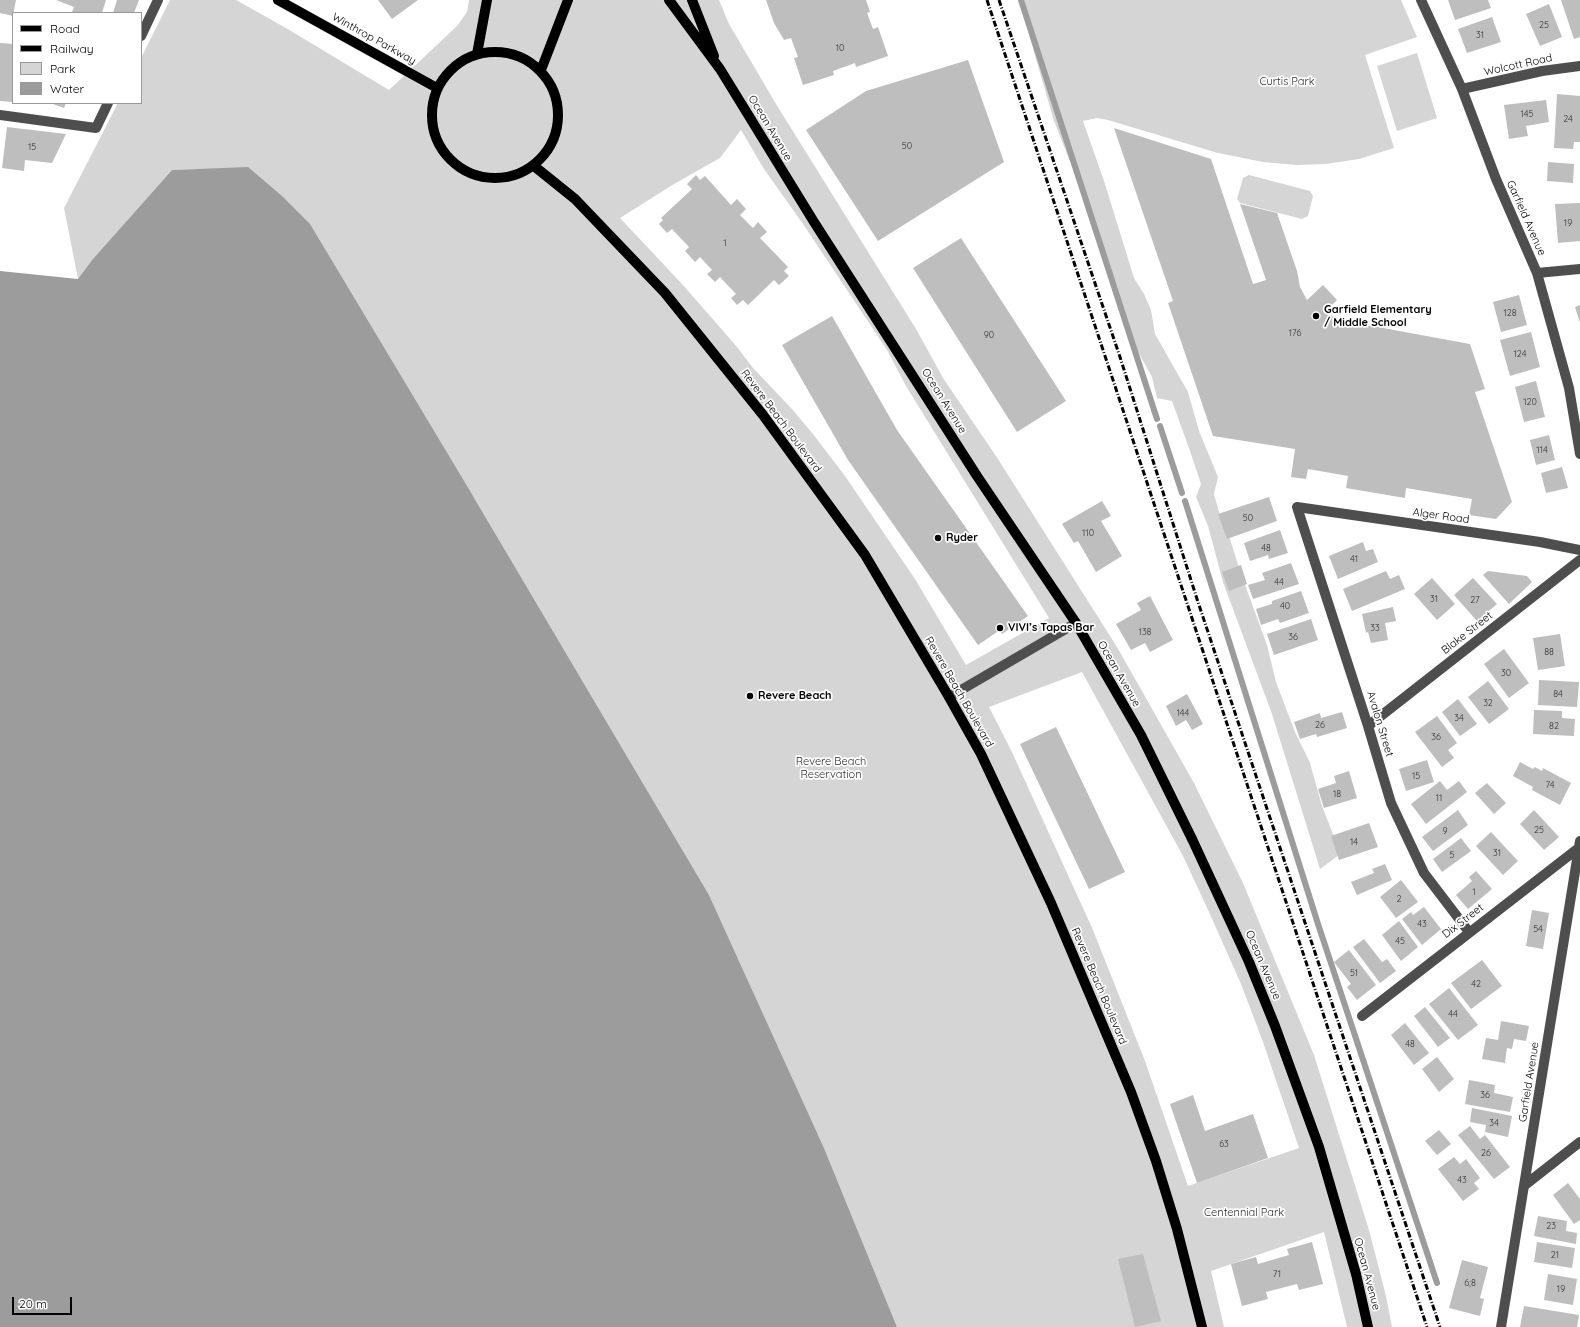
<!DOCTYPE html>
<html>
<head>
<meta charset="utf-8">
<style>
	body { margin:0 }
	#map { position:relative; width:1580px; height:1327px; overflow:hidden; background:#fff; font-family:Quicksand,sans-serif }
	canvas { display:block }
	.legend { position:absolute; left:12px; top:12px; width:130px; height:92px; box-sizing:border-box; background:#fff; border:1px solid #999; margin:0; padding:5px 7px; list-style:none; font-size:12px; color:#000 }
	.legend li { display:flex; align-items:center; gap:8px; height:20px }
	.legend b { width:20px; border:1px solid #999 }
	.scale { position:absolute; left:12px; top:1297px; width:60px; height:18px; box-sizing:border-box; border:2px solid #000; border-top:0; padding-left:5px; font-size:12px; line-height:14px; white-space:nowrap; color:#000; -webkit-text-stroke:3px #fff; paint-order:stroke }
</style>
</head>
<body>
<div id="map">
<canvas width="1580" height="1327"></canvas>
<ul class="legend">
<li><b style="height:5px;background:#000"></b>Road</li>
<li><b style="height:5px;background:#000"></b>Railway</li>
<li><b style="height:11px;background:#d5d5d5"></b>Park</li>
<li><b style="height:11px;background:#9c9c9c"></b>Water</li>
</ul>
<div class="scale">20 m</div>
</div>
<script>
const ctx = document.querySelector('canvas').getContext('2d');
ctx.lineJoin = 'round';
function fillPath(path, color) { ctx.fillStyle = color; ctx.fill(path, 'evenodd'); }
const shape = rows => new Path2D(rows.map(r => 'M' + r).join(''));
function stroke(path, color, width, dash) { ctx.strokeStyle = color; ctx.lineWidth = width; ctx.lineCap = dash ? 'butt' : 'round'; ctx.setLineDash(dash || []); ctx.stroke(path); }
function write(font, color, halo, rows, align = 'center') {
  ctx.font = font + ' Quicksand,sans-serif'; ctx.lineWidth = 3.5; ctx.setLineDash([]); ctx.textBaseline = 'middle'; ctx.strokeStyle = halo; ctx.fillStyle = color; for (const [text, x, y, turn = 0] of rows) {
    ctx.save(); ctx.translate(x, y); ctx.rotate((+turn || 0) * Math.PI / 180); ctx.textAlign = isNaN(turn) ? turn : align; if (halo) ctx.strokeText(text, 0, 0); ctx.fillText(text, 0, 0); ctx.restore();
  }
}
const green = shape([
	[170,0,236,0,286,28,389,90,457,26,467,12,469,0,719,0,729,24,776,104,916,329,943,378,996,456,1117,647,1194,783,1243,883,1314,1055,1369,1230,1386,1296,1392,1327,1347,1327,1324,1232,1211,1271,1224,1327,897,1327,824,1148,709,895,473,496,204,169,172,170,92,260,78,279,64,208,118,103,141,103,141,58],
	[741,130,764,169,803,224,887,350,906,386,1049,618,966,665,915,579,845,476,813,434,792,409,753,368,737,347,683,285,620,218,674,184,720,158],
	[1082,672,1183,856,1209,912,1241,984,1263,1042,1299,1148,1188,1186,1145,1061,1093,930,1011,750,989,707],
	[1019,0,1401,0,1417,37,1365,55,1394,148,1359,159,1326,164,1296,165,1263,162,1218,153,1108,120,1097,118,1083,121,1105,184,1134,278,1144,294,1151,310,1155,334,1188,392,1199,431,1218,477,1214,494,1222,523,1229,536,1241,574,1267,645,1276,682,1295,732,1310,763,1322,806,1335,839,1339,855,1320,869,1272,714,1223,582,1208,526,1196,497,1201,484,1190,451,1172,401,1157,398,1152,377,1131,339,1092,217,1054,121],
	[1417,53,1437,118,1397,131,1377,66],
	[1249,175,1310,191,1313,196,1308,216,1302,219,1240,203,1237,199,1243,178]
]);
const water = shape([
	[248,167,282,196,310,224,473,496,709,895,824,1148,897,1327,0,1327,0,271,78,279,92,260,172,170]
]);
const stream = shape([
	[1021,0,1157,419],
	[1160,426,1182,493],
	[1185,501,1318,924,1437,1283]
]);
const building = shape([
	[0,0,16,0,13,16,0,13],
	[56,0,106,0,102,13,74,13,72,12,74,7],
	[117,0,139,0,134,13,113,13],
	[378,0,418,0,392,19],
	[766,0,866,0,870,12,867,13,873,29,878,27,888,56,856,67,855,63,833,71,834,75,803,85,794,58,798,57,791,38,784,40,774,23],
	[1448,0,1488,0,1491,8,1455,20],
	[1561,0,1580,0,1580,37,1574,39],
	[1549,4,1562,37,1540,46,1526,14],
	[1492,17,1501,42,1467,53,1458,29],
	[0,43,13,44,13,102,0,101],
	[968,60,1004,162,878,241,806,130,866,91],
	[1557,94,1580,96,1580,142,1574,142,1573,149,1554,148],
	[1546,100,1549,122,1526,126,1528,136,1509,139,1504,105],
	[50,103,66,103,64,108],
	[7,127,66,134,52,163,25,160,24,171,2,168],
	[1114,128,1211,159,1253,284,1266,280,1240,204,1277,213,1297,271,1300,287,1307,300,1323,285,1337,300,1324,313,1327,314,1345,321,1470,344,1485,389,1475,392,1512,502,1496,519,1469,515,1472,499,1406,488,1405,498,1346,488,1348,476,1308,469,1306,479,1291,477,1295,449,1213,436,1168,303,1173,301],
	[1548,162,1574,164,1573,183,1547,181],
	[696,175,700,180,705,176,731,205,737,199,746,209,740,215,753,228,758,222,767,232,760,238,788,267,784,271,789,276,779,285,774,280,748,305,743,300,737,305,731,298,736,294,720,277,715,282,707,274,712,270,700,257,695,262,685,251,689,247,672,229,667,233,659,224,663,220,661,218,692,189,687,184],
	[1580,203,1580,241,1558,243,1555,204],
	[961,238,1066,401,1017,432,913,268],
	[1519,295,1527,325,1501,332,1493,302],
	[1580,305,1580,323,1575,307],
	[832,316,897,430,1028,616,1002,634,1000,630,978,645,848,460,782,345],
	[1531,332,1540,367,1510,376,1500,340],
	[1536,381,1545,417,1524,422,1515,387],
	[1549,435,1555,460,1536,465,1530,440],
	[1562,467,1568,488,1546,493,1541,473],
	[1269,497,1277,521,1227,539,1218,514],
	[1102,501,1111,516,1101,521,1122,556,1096,572,1078,541,1074,543,1062,524],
	[1280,530,1288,553,1269,559,1268,555,1250,561,1244,543],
	[1363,542,1366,551,1373,549,1378,562,1338,579,1329,556],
	[1291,563,1299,584,1253,599,1248,585,1265,580,1262,573],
	[1241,565,1247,584,1229,591,1222,572],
	[1386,571,1390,579,1399,575,1405,589,1352,611,1343,589],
	[1488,571,1527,576,1532,582,1509,604,1483,575],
	[1432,578,1455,604,1437,620,1414,594],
	[1473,578,1497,604,1477,621,1454,595],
	[1301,591,1309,613,1280,623,1278,619,1261,625,1256,609,1272,604,1272,601],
	[1150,596,1173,640,1150,652,1145,643,1131,650,1116,624,1141,610,1137,603],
	[1393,607,1396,621,1385,623,1388,640,1371,643,1368,632,1366,633,1362,614],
	[1311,619,1318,640,1274,655,1267,634],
	[1560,634,1565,666,1538,670,1533,638],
	[1504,649,1529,683,1509,698,1484,664],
	[1539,680,1579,682,1577,707,1538,705],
	[1488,681,1509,709,1489,724,1468,697],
	[1187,694,1203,724,1192,730,1186,720,1176,726,1166,706],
	[1458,699,1477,724,1460,736,1442,712],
	[1534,710,1562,711,1562,718,1575,719,1574,736,1533,734],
	[1342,712,1347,728,1317,737,1316,734,1300,739,1294,722,1320,713,1321,718],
	[1437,716,1457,743,1448,750,1454,758,1442,767,1415,732],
	[1056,727,1125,872,1089,889,1020,744],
	[1427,760,1434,782,1406,791,1399,769],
	[1520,762,1533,769,1535,767,1542,771,1543,768,1571,783,1560,805,1532,790,1533,787,1513,776],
	[1349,771,1357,798,1324,808,1318,789,1336,783,1334,776],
	[1440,781,1447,790,1459,781,1467,792,1426,824,1411,804],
	[1487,783,1506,803,1494,814,1475,793],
	[1458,810,1468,825,1433,851,1422,837],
	[1534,810,1559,837,1544,850,1520,824],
	[1369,823,1378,847,1339,860,1331,836],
	[1491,832,1518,861,1503,875,1476,846],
	[1461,838,1471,851,1442,872,1433,859],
	[1385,864,1392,880,1357,895,1351,882,1374,873,1372,869],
	[1476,871,1492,889,1468,909,1456,895,1472,881,1469,877],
	[1401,880,1418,902,1396,918,1380,897],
	[1424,907,1441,929,1422,945,1402,919,1411,912,1413,915],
	[1532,910,1549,913,1543,949,1526,946],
	[1399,921,1418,947,1401,961,1382,935],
	[1364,939,1382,962,1387,959,1396,971,1380,983,1353,947],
	[1349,950,1376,985,1357,1000,1347,987,1351,984,1334,962],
	[1482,960,1502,986,1471,1009,1451,983],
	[1449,988,1478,1025,1458,1040,1429,1004],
	[1425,1007,1450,1038,1438,1047,1414,1016],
	[1501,1021,1529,1026,1526,1041,1514,1039,1512,1049,1507,1048,1505,1063,1482,1059,1486,1038,1498,1040],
	[1405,1023,1429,1053,1414,1065,1391,1035],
	[1437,1057,1454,1079,1439,1092,1422,1069],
	[1469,1080,1495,1085,1494,1093,1513,1097,1510,1112,1465,1104],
	[1193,1095,1205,1131,1253,1114,1268,1158,1197,1183,1170,1104],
	[1472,1108,1512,1116,1508,1137,1485,1132,1486,1125,1470,1122],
	[1470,1126,1480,1139,1485,1135,1510,1167,1494,1179,1458,1135],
	[1439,1130,1451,1144,1437,1155,1425,1141],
	[1454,1157,1460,1164,1466,1159,1480,1178,1474,1183,1479,1189,1463,1201,1438,1169],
	[1568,1183,1580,1199,1580,1220,1574,1224,1553,1195],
	[1538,1216,1567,1221,1566,1231,1577,1233,1576,1244,1534,1236],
	[1312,1242,1323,1284,1299,1290,1297,1284,1266,1292,1268,1299,1242,1306,1231,1264,1256,1257,1258,1264,1289,1255,1287,1249],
	[1537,1242,1575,1248,1572,1268,1534,1262],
	[1143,1254,1161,1321,1135,1327,1118,1259],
	[1462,1260,1488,1267,1480,1298,1484,1299,1480,1316,1449,1308],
	[1548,1274,1577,1279,1573,1305,1544,1300],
	[1524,1306,1579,1315,1577,1327,1520,1327]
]);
const minor = shape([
	[1421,0,1462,89,1496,179,1537,273,1569,388,1580,454],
	[141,36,158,0],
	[1462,89,1542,71,1580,66],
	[0,115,96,128,108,103],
	[1537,273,1580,269],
	[949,697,1076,623],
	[1368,726,1580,560],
	[1469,932,1424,873,1391,803,1368,726,1297,507,1540,542,1580,550],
	[1362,1016,1580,847],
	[1525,1185,1580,1142],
	[1501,1327,1580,841]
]);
const major = shape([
	[278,0,437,88],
	[669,0,720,69,814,222,977,476,1076,623,1141,735,1193,841,1249,962,1275,1026,1319,1147,1356,1274,1368,1327],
	[692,0,714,56],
	'432 115a63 63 0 1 1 126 0a63 63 0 1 1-126 0Z',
	[477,54,487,0],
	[541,70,568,0],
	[534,166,575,199,665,293,763,415,865,555,949,697,981,754,1051,903,1131,1092,1156,1161,1177,1229,1202,1327]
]);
const rail = shape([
	[987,0,1427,1327],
	[999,0,1120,357,1197,599,1440,1327]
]);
const markers = [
	[1316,316,4,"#000"],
	[938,538,4,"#000"],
	[1000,628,4,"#000"],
	[750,696,4,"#000"]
];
const numberNames = [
	["25",1544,25],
	["31",1480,35],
	["10",840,48],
	["145",1527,114],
	["24",1568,119],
	["50",907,146],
	["15",32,147],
	["19",1568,223],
	["1",725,243],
	["128",1510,313],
	["176",1295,333],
	["90",989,335],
	["124",1520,354],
	["120",1530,402],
	["114",1542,450],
	["50",1248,518],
	["110",1088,533],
	["48",1266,548],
	["41",1354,559],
	["44",1279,582],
	["31",1434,599],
	["27",1475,600],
	["40",1285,606],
	["33",1375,628],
	["138",1145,632],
	["36",1293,637],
	["88",1549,652],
	["30",1506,673],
	["84",1558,694],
	["32",1488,703],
	["144",1183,713],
	["34",1459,718],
	["26",1320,725],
	["82",1554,726],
	["36",1436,737],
	["15",1416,776],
	["74",1550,785],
	["18",1337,794],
	["11",1439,798],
	["25",1539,830],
	["9",1445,831],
	["14",1354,842],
	["31",1497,853],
	["5",1452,855],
	["1",1474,892],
	["2",1399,899],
	["43",1422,924],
	["54",1538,929],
	["45",1400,941],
	["51",1354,973],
	["42",1476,984],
	["44",1453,1014],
	["48",1410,1044],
	["36",1485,1095],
	["34",1494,1123],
	["63",1224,1144],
	["26",1486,1153],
	["43",1462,1180],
	["23",1551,1226],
	["21",1555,1255],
	["71",1277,1274],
	["6;8",1470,1283],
	["19",1561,1289]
];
const streetNames = [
	["Winthrop Parkway",374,39,29],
	["Wolcott Road",1518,65,-12],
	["Ocean Avenue",770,128,59],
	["Garfield Avenue",1526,218,66],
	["Ocean Avenue",944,401,58],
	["Revere Beach Boulevard",781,421,53],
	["Alger Road",1441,516,8],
	["Blake Street",1467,633,-38],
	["Ocean Avenue",1119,674,60],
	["Revere Beach Boulevard",959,692,60],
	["Avalon Street",1380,724,73],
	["Dix Street",1463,921,-38],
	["Ocean Avenue",1263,965,67],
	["Revere Beach Boulevard",1099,986,67],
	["Garfield Avenue",1529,1082,-81],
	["Ocean Avenue",1367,1274,75]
];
const parkNames = [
	["Curtis Park",1287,82],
	["Revere Beach",831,762],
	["Reservation",831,775],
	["Centennial Park",1244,1213]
];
const poiNames = [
	["Garfield Elementary",1324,310],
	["/ Middle School",1324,323],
	["Ryder",946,538],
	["VIVI’s Tapas Bar",1008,628],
	["Revere Beach",758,696]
];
fillPath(green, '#d5d5d5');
fillPath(water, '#9c9c9c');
stroke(stream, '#9c9c9c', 6);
fillPath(building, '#bebebe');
stroke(major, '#dbdbdb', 11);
stroke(minor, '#4e4e4e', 10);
stroke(major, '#000', 10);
stroke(rail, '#000', 3, [6, 2, 1, 2]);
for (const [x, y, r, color] of markers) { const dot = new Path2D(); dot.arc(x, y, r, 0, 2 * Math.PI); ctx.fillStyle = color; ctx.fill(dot); stroke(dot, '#fff', 1.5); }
write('9px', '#303030', null, numberNames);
write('11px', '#000', '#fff', streetNames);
write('11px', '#2c2c2c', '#fff', parkNames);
write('bold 11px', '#000', '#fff', poiNames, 'left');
</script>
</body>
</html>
